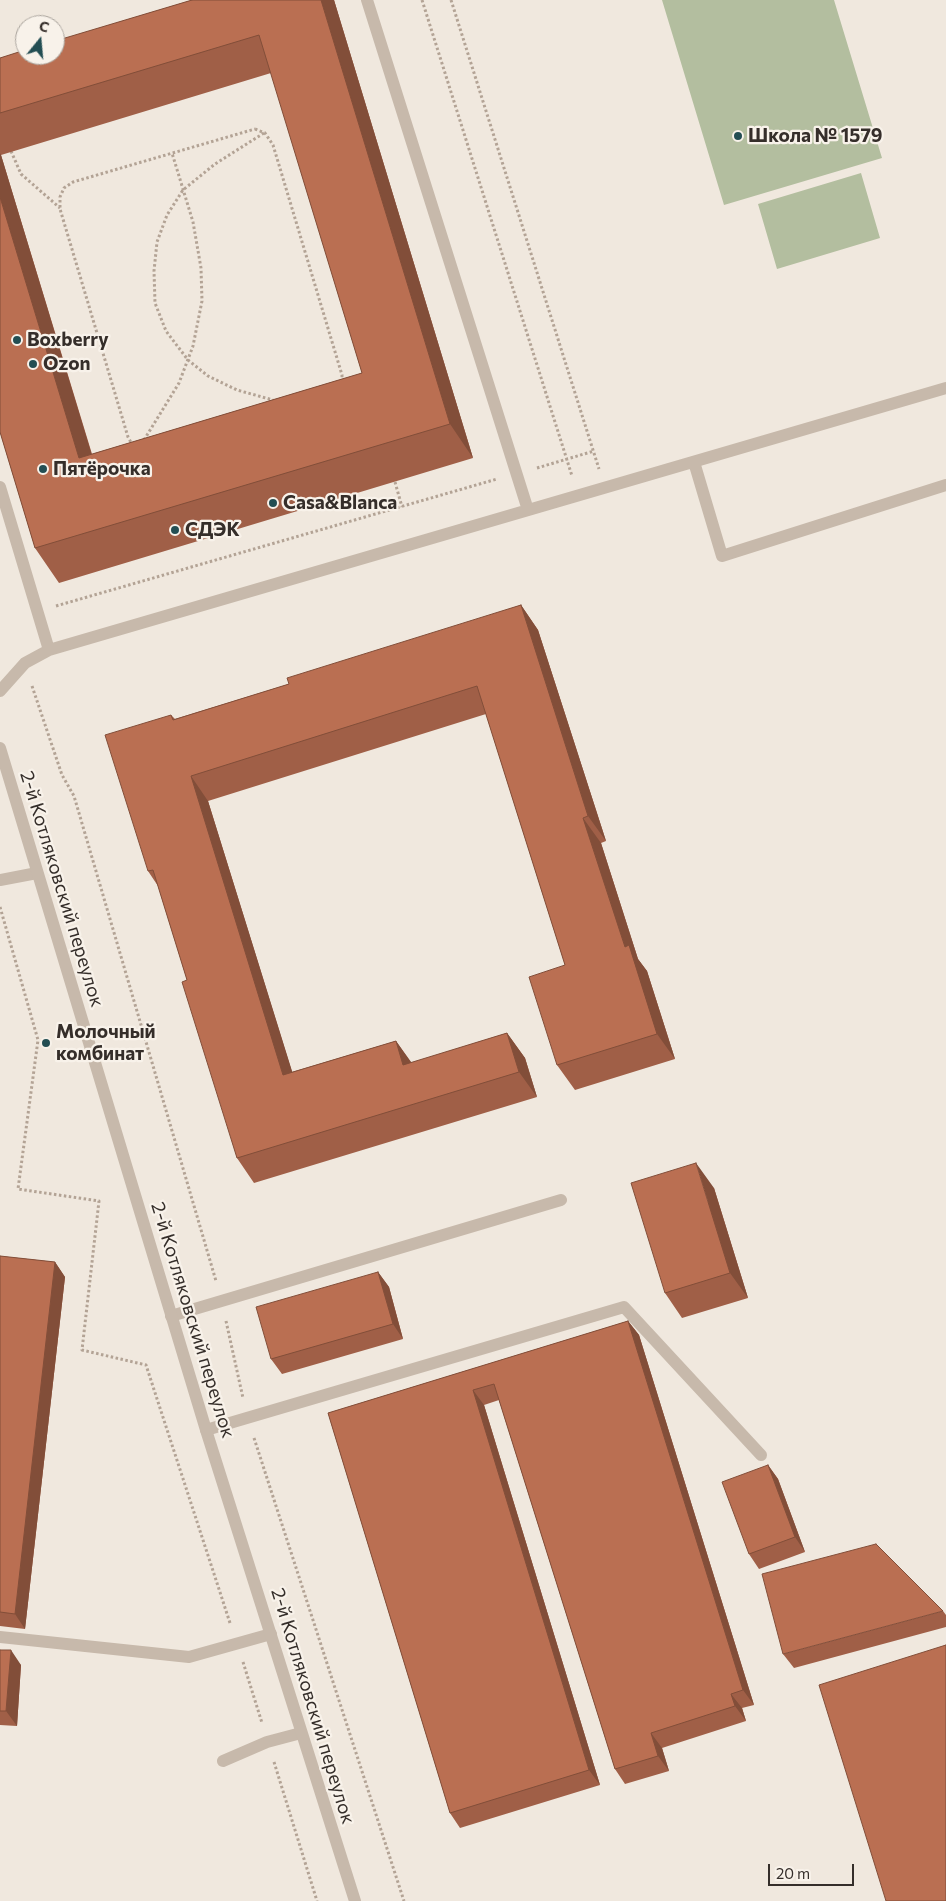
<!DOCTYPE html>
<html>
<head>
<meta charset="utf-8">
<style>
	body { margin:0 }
	#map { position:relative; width:946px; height:1901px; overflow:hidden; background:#f0e8de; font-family:Commissioner,sans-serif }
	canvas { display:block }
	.north { position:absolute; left:15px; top:15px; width:50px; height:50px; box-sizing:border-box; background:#f8f2ea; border:1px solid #aaa49d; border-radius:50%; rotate:17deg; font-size:14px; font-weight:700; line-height:20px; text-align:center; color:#352e2a }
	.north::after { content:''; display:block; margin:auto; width:18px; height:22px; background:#234e53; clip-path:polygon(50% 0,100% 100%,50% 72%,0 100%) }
	.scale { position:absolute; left:768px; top:1864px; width:86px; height:22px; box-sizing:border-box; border:2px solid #352e2a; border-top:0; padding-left:6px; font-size:15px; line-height:18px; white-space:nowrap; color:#352e2a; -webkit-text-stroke:4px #f8f2ea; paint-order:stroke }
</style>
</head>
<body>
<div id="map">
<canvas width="946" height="1901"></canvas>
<div class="north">С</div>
<div class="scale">20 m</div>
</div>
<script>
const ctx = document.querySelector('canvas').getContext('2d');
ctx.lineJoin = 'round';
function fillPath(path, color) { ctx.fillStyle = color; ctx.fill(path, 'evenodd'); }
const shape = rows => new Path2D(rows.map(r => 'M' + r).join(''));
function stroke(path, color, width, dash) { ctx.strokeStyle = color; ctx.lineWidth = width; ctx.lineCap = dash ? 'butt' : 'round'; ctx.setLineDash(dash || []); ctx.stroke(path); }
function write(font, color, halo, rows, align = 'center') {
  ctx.font = font + ' Commissioner,sans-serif'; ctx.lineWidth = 4.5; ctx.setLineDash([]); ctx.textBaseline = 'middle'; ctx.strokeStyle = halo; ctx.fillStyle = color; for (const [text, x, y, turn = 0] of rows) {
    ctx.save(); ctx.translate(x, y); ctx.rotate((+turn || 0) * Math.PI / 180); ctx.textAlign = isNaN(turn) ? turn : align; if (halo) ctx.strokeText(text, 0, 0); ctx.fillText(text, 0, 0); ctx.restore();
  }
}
const green = shape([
	[662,0,834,0,882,158,724,205],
	[861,173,880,238,777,269,758,204]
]);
const path = shape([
	[422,0,572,476],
	[451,0,599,469],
	[255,129,265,133,273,145,342,375,342,386,337,395,324,401,153,450,141,451,133,446,128,437,60,209,60,197,64,188,73,182,255,129],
	[264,133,215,164,183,190,167,215,157,242,154,271,155,303,166,331,188,360,208,376,237,390,273,400],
	[11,151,21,174,60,208],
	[144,440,179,383,193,346,202,301,201,268,193,222,172,153],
	[537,468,594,451],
	[395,482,402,507],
	[56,606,497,479],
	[32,686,62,775,74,796,216,1281],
	[0,907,38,1040,18,1189,99,1201,82,1350,146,1365,230,1623],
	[226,1321,243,1398],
	[254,1438,404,1901],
	[243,1662,262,1723],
	[274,1762,317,1901]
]);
const service = shape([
	[367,0,528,510],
	[694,462,722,556,946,485],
	[0,487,49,650],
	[0,691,25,663,49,650,946,388],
	[0,880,37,873],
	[171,1316,561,1200],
	[206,1430,624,1307,761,1455],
	[0,1637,189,1657,271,1634],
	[223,1761,267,1742,301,1733]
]);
const minor = shape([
	[0,748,206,1430,355,1901]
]);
const wall = shape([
	[192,0,334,0,473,458,59,583,35,548,0,432,0,58],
	[271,73,362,373,92,454,1,155],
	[521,605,538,630,606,841,601,843,638,959,647,971,675,1059,575,1090,557,1065,565,965,486,714,208,801,292,1072,396,1041,411,1063,507,1033,525,1058,537,1097,254,1183,237,1158,187,980,158,886,148,871,171,715,175,719,289,684],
	[714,1188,748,1298,682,1318,665,1293],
	[0,1256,55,1262,65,1277,25,1629,0,1626],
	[378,1272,389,1287,403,1339,282,1374,271,1359],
	[628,1321,639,1335,754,1705,742,1708,746,1721,662,1748,669,1771,625,1784,615,1769,499,1400,484,1405,600,1785,460,1828,450,1813,328,1413],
	[768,1465,778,1479,805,1552,759,1569,749,1554],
	[943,1611,946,1615,946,1627,794,1668,783,1654],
	[0,1650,21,1665,17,1726,0,1725]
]);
const shadedWall = shape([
	[321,0,334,0,473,458,450,424],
	[0,153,1,155,103,492,79,458,0,197],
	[521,605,538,630,606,841,588,816],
	[191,776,208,801,301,1100,283,1075],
	[583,818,601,843,638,959,647,971,675,1059,657,1034,625,947],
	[507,1033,525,1058,537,1097,519,1072],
	[396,1041,414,1066,403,1065],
	[696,1163,714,1188,748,1298,730,1273],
	[55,1262,65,1277,25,1629,15,1614],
	[378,1272,389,1287,403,1339,393,1324],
	[628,1321,639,1335,754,1705,743,1690],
	[473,1390,484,1405,600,1785,589,1770],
	[768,1465,778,1479,805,1552,795,1537],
	[11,1650,21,1665,17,1726,6,1711],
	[731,1694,742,1708,746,1721,735,1706],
	[651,1733,662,1748,669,1771,658,1756]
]);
const building = shape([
	[192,0,321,0,450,424,35,548,0,432,0,197,79,458,362,373,259,35,0,113,0,58,25,50,25,55,55,55,55,41,192,0],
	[521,605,588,816,583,818,625,947,629,945,657,1034,557,1065,529,977,565,965,477,686,191,776,283,1075,396,1041,403,1065,507,1033,519,1072,237,1158,182,982,187,980,153,870,148,871,105,735,171,715,173,720,289,684,287,678,521,605],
	[696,1163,730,1273,665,1293,631,1183,696,1163],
	[0,1256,55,1262,15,1614,0,1612,0,1256],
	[378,1272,393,1324,271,1359,256,1307,378,1272],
	[628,1321,743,1690,731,1694,735,1706,651,1733,658,1756,615,1769,494,1384,473,1390,589,1770,450,1813,328,1413,628,1321],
	[768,1465,795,1537,749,1554,722,1482,768,1465],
	[876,1544,943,1611,783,1654,762,1574,876,1544],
	[946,1645,946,1901,886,1901,819,1685,946,1645],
	[0,1650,11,1650,6,1711,0,1711,0,1650]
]);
const markers = [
	[738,136,5,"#234e53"],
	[17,340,5,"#234e53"],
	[33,364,5,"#234e53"],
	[43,469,5,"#234e53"],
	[273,503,5,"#234e53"],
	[175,530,5,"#234e53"],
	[46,1043,5,"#234e53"]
];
const poiNames = [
	["Школа № 1579",748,136],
	["Boxberry",27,340],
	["Ozon",43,364],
	["Пятёрочка",53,469],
	["Casa&Blanca",283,503],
	["СДЭК",185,530],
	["Молочный",56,1032],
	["комбинат",56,1054]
];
const streetNames = [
	["2-й Котляковский переулок",62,889,73],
	["2-й Котляковский переулок",193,1320,73],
	["2-й Котляковский переулок",313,1706,73]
];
fillPath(green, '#b3be9f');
stroke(path, '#b3a395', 3, [2.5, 2.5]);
stroke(service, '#c7b9ab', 12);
stroke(minor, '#c7b9ab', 12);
fillPath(wall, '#a05f47');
fillPath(shadedWall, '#824e39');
fillPath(building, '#ba6f52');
stroke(building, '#824e39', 1);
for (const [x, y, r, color] of markers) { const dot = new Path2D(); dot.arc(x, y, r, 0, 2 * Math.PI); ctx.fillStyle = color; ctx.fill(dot); stroke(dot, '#f8f2ea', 2); }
write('bold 19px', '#352e2a', '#f8f2ea', poiNames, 'left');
write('19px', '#352e2a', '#f8f2ea', streetNames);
</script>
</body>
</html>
